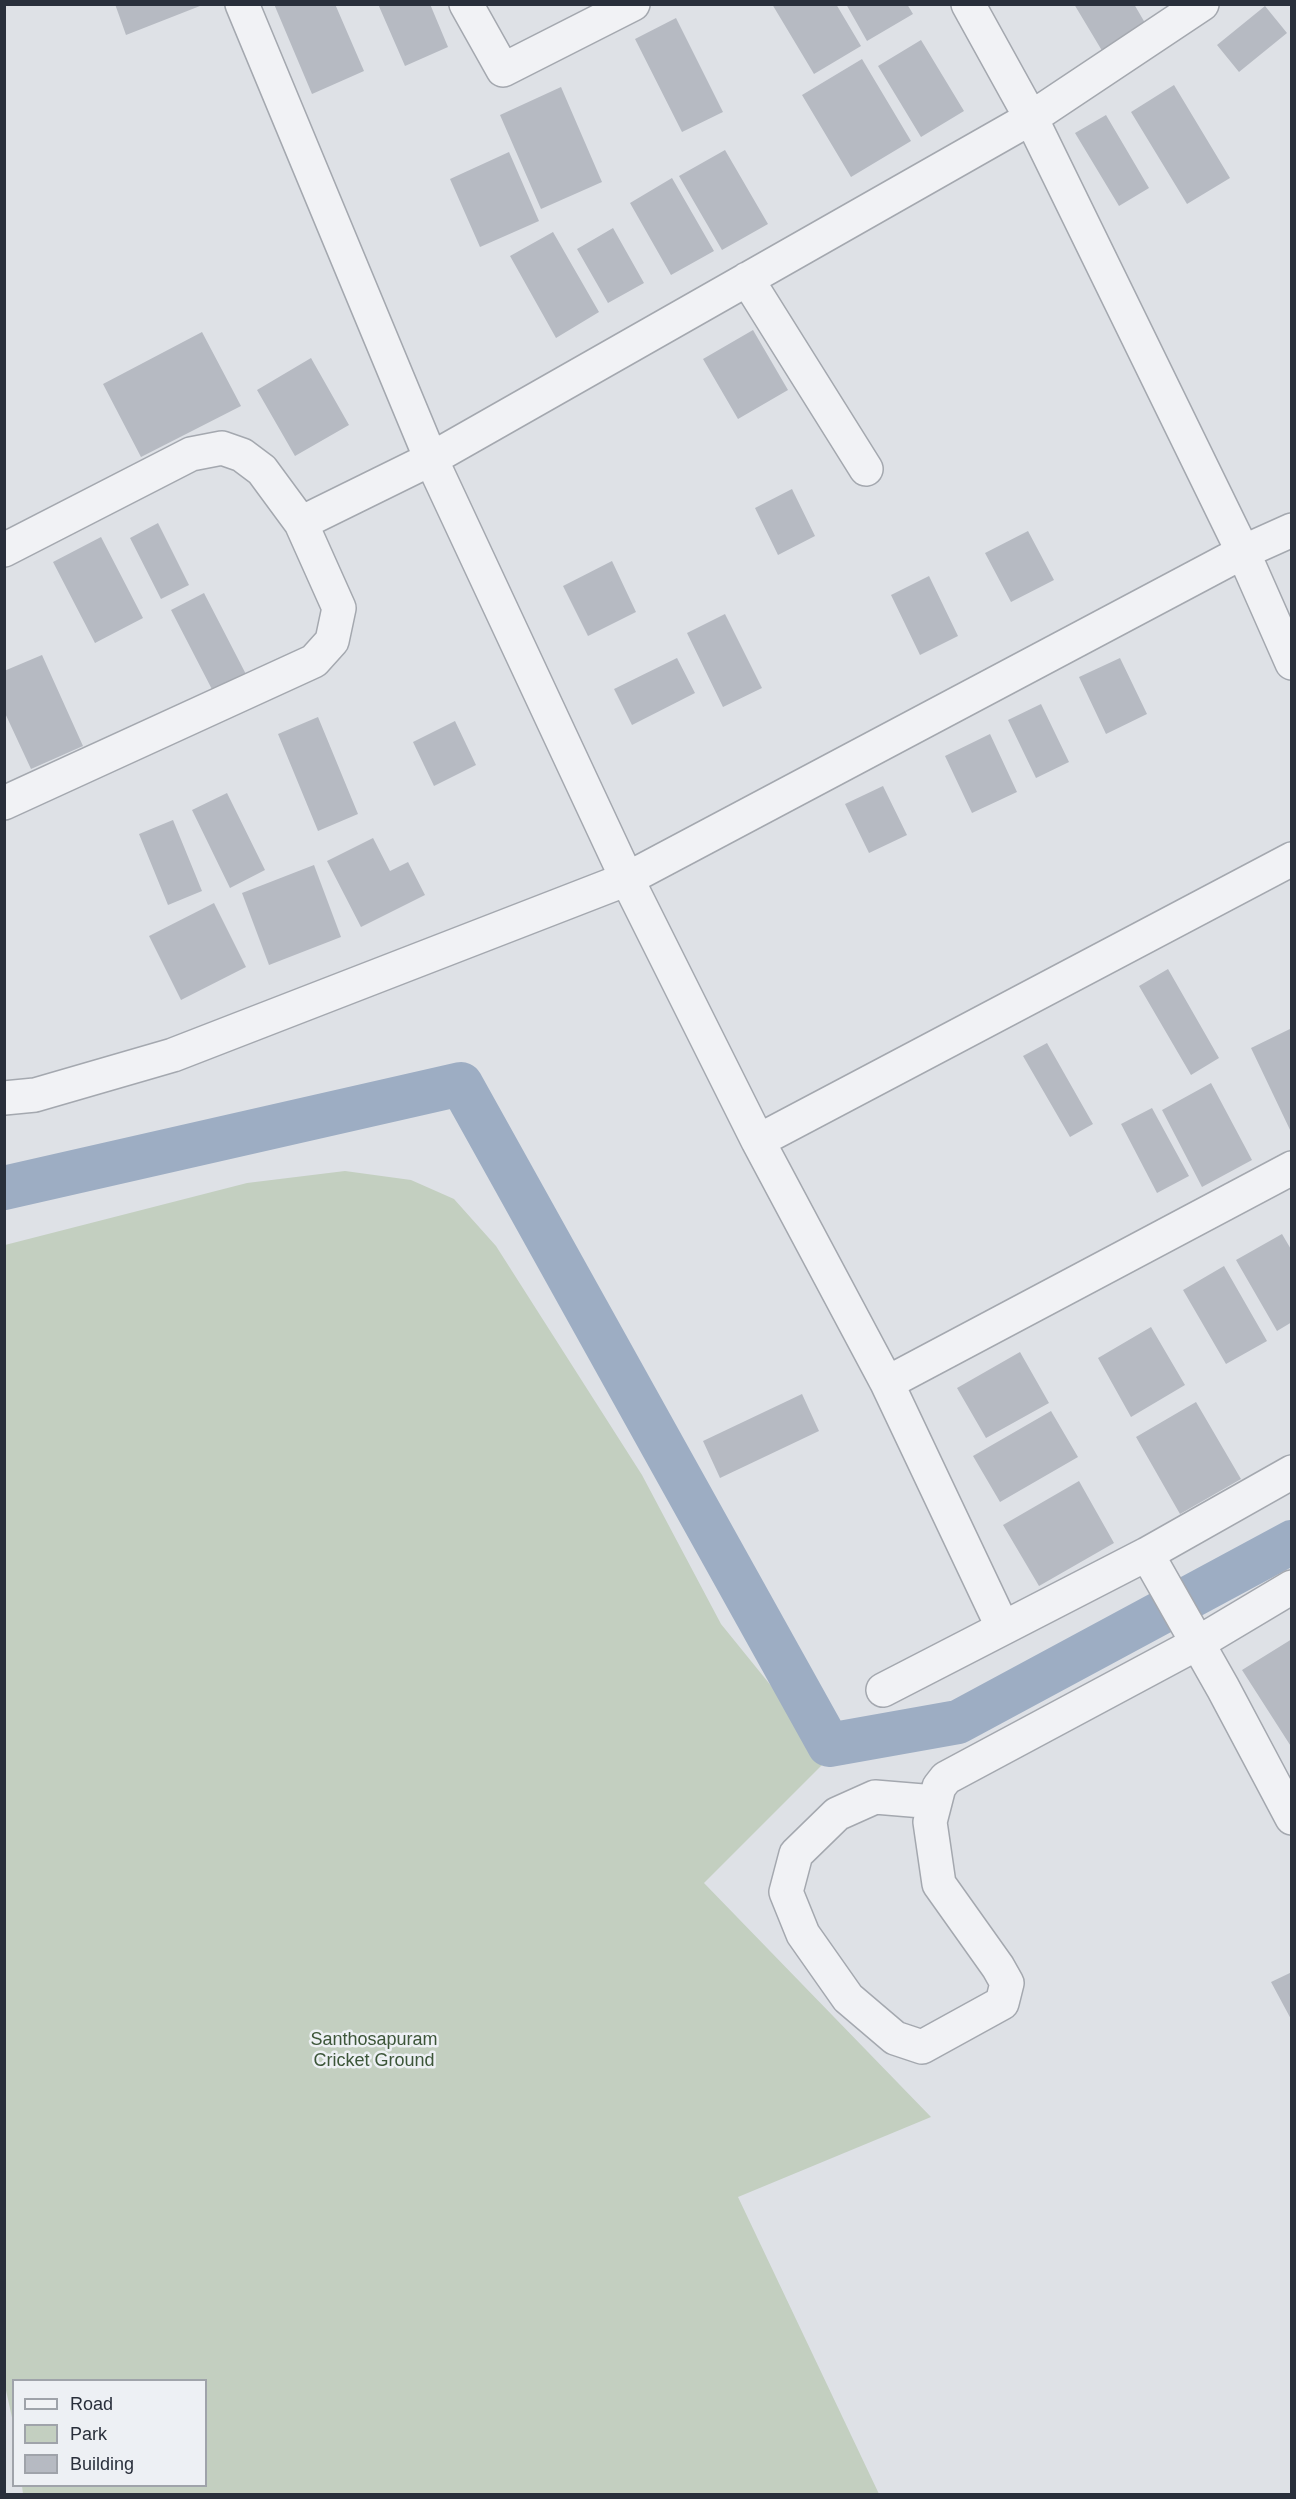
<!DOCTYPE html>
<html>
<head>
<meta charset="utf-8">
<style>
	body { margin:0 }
	#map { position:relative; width:1296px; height:2499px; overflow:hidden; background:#dee1e6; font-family:Helvetica,sans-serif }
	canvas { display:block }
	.frame { position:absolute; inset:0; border:6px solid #292f3b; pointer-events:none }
	.legend { position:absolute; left:12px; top:2379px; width:195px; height:108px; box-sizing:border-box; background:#edf0f4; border:2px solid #9fa3aa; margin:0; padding:8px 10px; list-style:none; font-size:18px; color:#292f3b }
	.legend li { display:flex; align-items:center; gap:12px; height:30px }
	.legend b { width:30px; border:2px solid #9fa3aa }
</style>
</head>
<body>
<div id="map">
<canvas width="1296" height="2499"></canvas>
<div class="frame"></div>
<ul class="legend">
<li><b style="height:8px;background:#f1f2f5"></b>Road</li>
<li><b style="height:16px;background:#c3cfc0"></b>Park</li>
<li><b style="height:16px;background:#b6bac2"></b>Building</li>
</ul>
</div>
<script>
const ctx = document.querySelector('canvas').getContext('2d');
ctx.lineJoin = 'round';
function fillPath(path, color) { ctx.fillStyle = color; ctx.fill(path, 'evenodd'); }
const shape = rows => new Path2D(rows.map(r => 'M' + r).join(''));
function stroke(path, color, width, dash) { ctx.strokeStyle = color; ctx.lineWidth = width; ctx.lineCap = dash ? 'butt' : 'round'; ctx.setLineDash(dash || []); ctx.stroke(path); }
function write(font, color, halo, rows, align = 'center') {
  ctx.font = font + ' Helvetica,sans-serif'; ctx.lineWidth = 5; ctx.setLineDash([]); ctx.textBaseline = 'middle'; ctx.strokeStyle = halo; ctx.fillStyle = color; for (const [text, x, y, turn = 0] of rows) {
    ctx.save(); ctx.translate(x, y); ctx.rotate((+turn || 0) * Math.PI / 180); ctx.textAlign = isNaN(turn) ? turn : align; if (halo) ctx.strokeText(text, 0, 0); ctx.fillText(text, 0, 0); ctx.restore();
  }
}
const green = shape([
	[345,1171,411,1180,454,1199,496,1246,642,1475,721,1624,802,1724,831,1756,704,1883,931,2117,738,2197,879,2494,23,2494,22,2486,206,2486,206,2380,14,2380,13,2422,5,2386,5,1245,247,1183]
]);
const canal = shape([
	[4,1188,461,1084,829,1745,958,1722,1292,1542]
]);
const building = shape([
	[115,4,199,4,200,6,126,35],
	[274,4,335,4,364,71,312,94],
	[378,4,430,4,448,47,405,66],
	[772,4,836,4,861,46,814,74],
	[846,4,907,4,913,14,867,41],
	[1074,4,1134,4,1148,28,1104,54],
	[1265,6,1287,33,1239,72,1217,45],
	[676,18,723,112,682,132,635,39],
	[921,40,964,111,921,137,878,66],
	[862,59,911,141,851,177,802,95],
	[1174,85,1230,178,1187,204,1131,112],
	[561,87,602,182,541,209,500,115],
	[1106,115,1149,188,1119,206,1075,133],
	[725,150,768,224,722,250,679,176],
	[509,152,539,221,480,247,450,179],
	[672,178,714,251,671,275,630,203],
	[613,228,644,283,608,303,577,249],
	[553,232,599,312,556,338,510,256],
	[753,330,788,390,738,419,703,359],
	[202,332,241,406,141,457,103,384],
	[311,358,349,425,295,456,257,390],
	[792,489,815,536,778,555,755,508],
	[158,523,189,585,161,599,130,538],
	[1028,531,1054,580,1011,602,985,553],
	[101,537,143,618,95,643,53,562],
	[612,561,636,612,588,636,563,586],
	[929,576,958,636,920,655,891,595],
	[204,593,250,682,217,699,171,610],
	[725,614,762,688,723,707,687,633],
	[42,655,83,746,31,769,4,711,4,671],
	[677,658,695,693,632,725,614,689],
	[1120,658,1147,714,1106,734,1079,677],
	[1041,704,1069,762,1036,778,1008,720],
	[318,717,358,814,318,831,278,734],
	[455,721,476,765,434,786,413,742],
	[990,734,1017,792,972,813,945,756],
	[883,786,907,835,869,853,845,804],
	[227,793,265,870,230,888,192,810],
	[173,820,202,891,168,905,139,834],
	[373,838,390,871,408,862,425,895,361,927,327,861],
	[314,865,341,937,269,965,242,893],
	[214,903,246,967,181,1000,149,936],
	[1168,969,1219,1058,1191,1075,1139,986],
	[1292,1028,1292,1134,1251,1048],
	[1047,1043,1093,1124,1070,1137,1023,1056],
	[1211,1083,1252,1160,1202,1187,1162,1110],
	[1152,1108,1189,1176,1157,1193,1121,1124],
	[1282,1234,1292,1251,1292,1322,1277,1331,1236,1260],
	[1224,1266,1267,1341,1226,1364,1183,1290],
	[1151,1327,1185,1385,1131,1417,1098,1358],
	[1020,1352,1049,1403,986,1438,957,1388],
	[802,1394,819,1431,720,1478,703,1441],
	[1196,1402,1241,1479,1180,1514,1136,1437],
	[1051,1411,1078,1457,1000,1502,973,1456],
	[1079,1481,1114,1543,1039,1586,1003,1525],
	[1292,1639,1292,1748,1242,1670],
	[1292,1972,1292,2021,1271,1982]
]);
const minor = shape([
	[242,4,431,459,627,879,758,1141,887,1383,1292,1168],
	[466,4,503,70,633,4],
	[968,4,1031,118,1243,552,1292,663],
	[747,279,866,469],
	[4,550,191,454,222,448,242,455,262,470,301,523],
	[4,803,314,661,332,641,339,608,301,523,431,459,1031,118,1202,4],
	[4,1098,35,1095,173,1055,627,879,1243,552,1292,530],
	[758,1141,1292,859],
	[887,1383,1002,1626],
	[1147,1554,1223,1688,1292,1818],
	[883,1690,1147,1554,1292,1472],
	[935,1802,875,1797,837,1814,796,1854,786,1892,803,1934,848,1998,895,2038,922,2047,1002,2003,1007,1983,998,1967,939,1884,930,1822,939,1787,946,1778,1198,1643,1292,1587]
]);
const parkNames = [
	["Santhosapuram",374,2040],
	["Cricket Ground",374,2061]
];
fillPath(green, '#c3cfc0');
stroke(canal, '#9dadc3', 44);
fillPath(building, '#b6bac2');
stroke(minor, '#a4a8af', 36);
stroke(minor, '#f1f2f5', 33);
write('18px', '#3c5538', '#edf0f4', parkNames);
</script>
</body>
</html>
